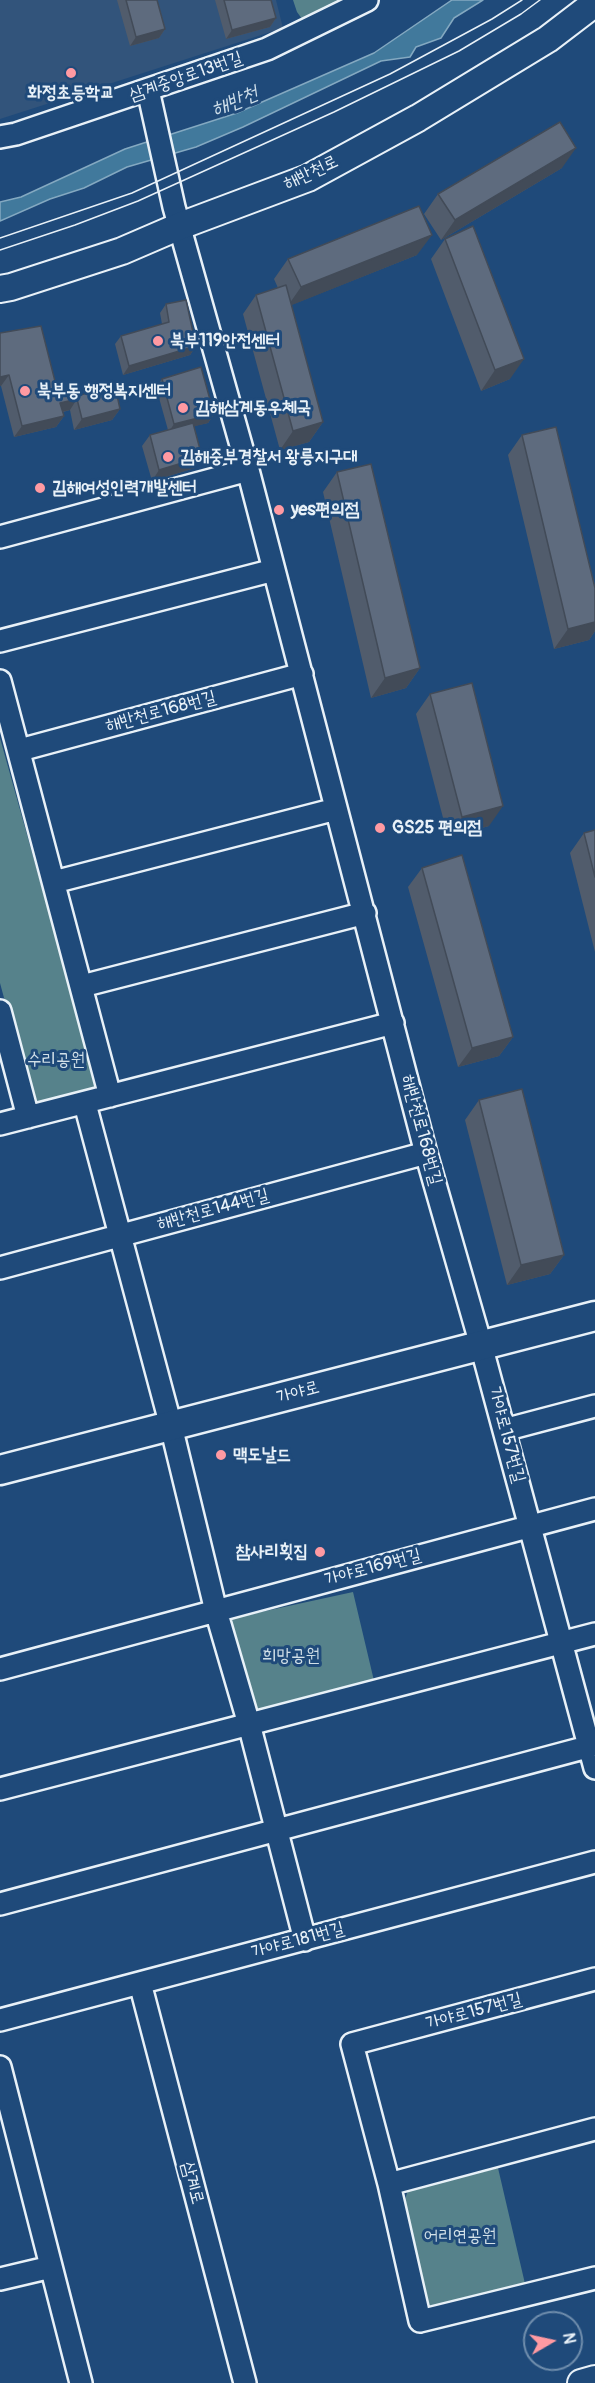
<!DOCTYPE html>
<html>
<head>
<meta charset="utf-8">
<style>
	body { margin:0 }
	#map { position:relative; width:595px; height:2383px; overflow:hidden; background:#1f4a7a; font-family:Pangolin,sans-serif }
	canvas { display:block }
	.north { position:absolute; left:523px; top:2311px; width:60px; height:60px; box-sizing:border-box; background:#1f4a7a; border:2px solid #6f8dac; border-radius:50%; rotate:81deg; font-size:16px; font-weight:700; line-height:24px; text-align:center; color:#e8f1f8 }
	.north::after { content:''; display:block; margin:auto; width:21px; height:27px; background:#ff9aa2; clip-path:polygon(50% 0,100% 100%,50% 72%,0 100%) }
</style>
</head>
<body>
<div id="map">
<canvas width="595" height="2383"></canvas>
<div class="north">N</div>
</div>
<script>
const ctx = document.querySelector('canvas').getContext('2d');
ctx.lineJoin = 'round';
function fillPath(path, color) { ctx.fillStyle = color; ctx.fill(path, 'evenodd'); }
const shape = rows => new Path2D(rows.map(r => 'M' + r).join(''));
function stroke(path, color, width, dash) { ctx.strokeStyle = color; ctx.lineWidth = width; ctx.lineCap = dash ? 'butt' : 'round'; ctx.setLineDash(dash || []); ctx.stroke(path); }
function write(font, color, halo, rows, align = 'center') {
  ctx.font = font + ' Pangolin,"Poor Story",sans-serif'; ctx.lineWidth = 6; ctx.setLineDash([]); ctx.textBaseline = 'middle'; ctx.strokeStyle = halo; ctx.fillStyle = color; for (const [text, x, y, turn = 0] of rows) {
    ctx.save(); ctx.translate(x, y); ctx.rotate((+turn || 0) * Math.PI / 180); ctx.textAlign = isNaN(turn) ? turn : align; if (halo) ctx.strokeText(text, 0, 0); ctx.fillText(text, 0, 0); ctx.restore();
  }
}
const built = shape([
	[0,0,276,0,283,28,0,119]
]);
const green = shape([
	[293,0,347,0,305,23,297,12],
	[0,738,98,1089,33,1105,0,983],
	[353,1592,375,1685,251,1717,224,1620],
	[498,2168,526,2288,423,2311,401,2212,408,2190]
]);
const water = shape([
	[452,0,483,0,454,18,441,38,416,47,410,57,381,61,243,127,196,147,127,167,84,188,50,199,0,221,0,202,21,197,125,149,237,113,374,53,452,0]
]);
const minor = shape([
	[148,90,174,207,248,470,426,1153,481,1345,595,1768],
	[0,137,16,134,267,49,367,0],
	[0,537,248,470],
	[0,641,274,570],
	[0,681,110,1096],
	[20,750,302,674],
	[54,882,336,809],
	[82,986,365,913],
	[0,1011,28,1117],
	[85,1104,171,1426,216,1611,249,1724,305,1940],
	[0,1124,393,1023],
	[0,1268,426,1153],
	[504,1430,595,1406],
	[0,1669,595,1509],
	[0,1789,595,1634],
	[0,1904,595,1745],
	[595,1979,352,2044,389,2184,420,2321,595,2278],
	[140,1983,245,2383],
	[0,2020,595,1862],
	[0,2067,81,2383],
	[389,2184,595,2129],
	[0,2279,51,2267]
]);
const tertiary = shape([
	[0,289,11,287,122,251,180,226,308,178,418,118,548,39,595,3],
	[581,2383,595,2379]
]);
const secondary = shape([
	[0,1470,595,1316]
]);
const tram = shape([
	[0,238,132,193,390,74,492,19,522,0],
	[0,250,75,225,138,201,334,112,459,51,521,14,540,0]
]);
const wall = shape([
	[117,0,157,0,165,29,159,38,130,46],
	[215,0,271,0,276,18,270,27,226,39],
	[562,168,441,240,424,214,438,194],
	[445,239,510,379,481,391,431,259],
	[417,255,291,305,323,422,309,442,280,450,243,314,256,295,278,288,274,279,288,259],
	[166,304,196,346,190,355,123,375,115,344,121,336,162,324,160,313],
	[0,333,58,393,80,395,120,409,112,420,74,430,70,410,63,412,64,416,56,427,14,437,1,386],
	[162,379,214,414,208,423,194,426,202,457,195,468,152,481,142,446,150,435,168,430,156,387],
	[522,435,595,588,595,631,589,640,554,649,508,455],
	[337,472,420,668,406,688,371,698,323,492],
	[430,694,489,826,448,837,416,714],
	[595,830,595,952,570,853,584,833],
	[422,868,513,1037,499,1056,458,1067,408,887],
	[479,1100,564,1255,550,1274,507,1285,465,1120]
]);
const shadedWall = shape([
	[276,18,270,27,226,39,232,30],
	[165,29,159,38,130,46,136,37],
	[576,148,562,168,441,240,455,220],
	[432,235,417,255,287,307,301,287],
	[196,346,190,355,123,375,129,366],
	[524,359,510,379,481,391,495,370],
	[9,375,1,386,0,386,0,377],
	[77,399,70,410,52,414,60,403],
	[120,409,112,420,74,430,82,419],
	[214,414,208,423,168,433,174,424],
	[64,416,56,427,14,437,22,426],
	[323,422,309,442,280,450,293,431],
	[202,457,195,468,152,481,159,470],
	[595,622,595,631,589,640,554,649,568,629],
	[420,668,406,688,371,698,385,678],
	[503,806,489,826,448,837,462,817],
	[513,1037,499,1056,458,1067,472,1048],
	[564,1255,550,1274,507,1285,521,1265]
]);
const building = shape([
	[126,0,157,0,165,29,136,37,126,0],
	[224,0,271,0,276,18,232,30,224,0],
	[560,122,576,148,455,220,438,194,560,122],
	[419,206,432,235,301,287,288,259,419,206],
	[473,226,524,359,495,370,445,239,473,226],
	[286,285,323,422,293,431,256,295,286,285],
	[186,300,196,346,129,366,121,336,169,322,166,304,186,300],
	[41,326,58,393,79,389,80,395,115,386,120,409,82,419,77,399,60,403,64,416,22,426,9,375,0,377,0,333,41,326],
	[201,367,214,414,174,424,162,379,201,367],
	[193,423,202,457,159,470,150,435,193,423],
	[556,427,595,588,595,622,568,629,522,435,556,427],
	[371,464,420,668,385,678,337,472,371,464],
	[472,683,503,806,462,817,430,694,472,683],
	[595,830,595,877,584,833,595,830],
	[462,855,513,1037,472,1048,422,868,462,855],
	[522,1089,564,1255,521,1265,479,1100,522,1089]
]);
const markers = [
	[71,73,6,"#ff9aa2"],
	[158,341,6,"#ff9aa2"],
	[25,391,6,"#ff9aa2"],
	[183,408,6,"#ff9aa2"],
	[168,457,6,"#ff9aa2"],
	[40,488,6,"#ff9aa2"],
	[279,510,6,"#ff9aa2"],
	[380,828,6,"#ff9aa2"],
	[221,1455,6,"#ff9aa2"],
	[320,1552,6,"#ff9aa2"]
];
const streetNames = [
	["삼계중앙로13번길",186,77,-19],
	["해반천로",311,173,-25],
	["해반천로168번길",161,712,-15],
	["해반천로168번길",421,1130,75],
	["해반천로144번길",213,1210,-15],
	["가야로",298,1393,-15],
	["가야로157번길",506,1435,75],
	["가야로169번길",373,1568,-15],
	["가야로181번길",298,1941,-15],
	["가야로157번길",474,2012,-15],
	["삼계로",192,2183,75]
];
const poiNames = [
	["화정초등학교",71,93,"center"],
	["북부119안전센터",170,341],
	["북부동 행정복지센터",37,391],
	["김해삼계동우체국",195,408],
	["김해중부경찰서 왕릉지구대",180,457],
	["김해여성인력개발센터",52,488],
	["yes편의점",291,510],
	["GS25 편의점",392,828],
	["맥도날드",233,1455],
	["참사리횟집",308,1552,"right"]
];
const parkNames = [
	["수리공원",56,1060],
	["희망공원",291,1656],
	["어리연공원",460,2236]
];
const waterNames = [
	["해반천",235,102,-22]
];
fillPath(built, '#32547b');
fillPath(green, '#56828b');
fillPath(water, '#41799c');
stroke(water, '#84a9c1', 1.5);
stroke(minor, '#e8f1f8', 26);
stroke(tertiary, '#e8f1f8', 30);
stroke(secondary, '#e8f1f8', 33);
stroke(minor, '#1f4a7a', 21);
stroke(tertiary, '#1f4a7a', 26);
stroke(secondary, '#1f4a7a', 28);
stroke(tram, '#e8f1f8', 1.5);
fillPath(wall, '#515c6c');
fillPath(shadedWall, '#424b58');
fillPath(building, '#5e6b7e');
stroke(building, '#424b58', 1.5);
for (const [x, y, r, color] of markers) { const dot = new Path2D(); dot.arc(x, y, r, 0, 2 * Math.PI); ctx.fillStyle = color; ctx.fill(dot); stroke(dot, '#1f4a7a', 2); }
write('18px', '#e8f1f8', '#1f4a7a', streetNames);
write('bold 18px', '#e8f1f8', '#1f4a7a', poiNames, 'left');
write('18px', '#d2e0e8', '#1f4a7a', parkNames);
write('italic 20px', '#cfdfea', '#1f4a7a', waterNames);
</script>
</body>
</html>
